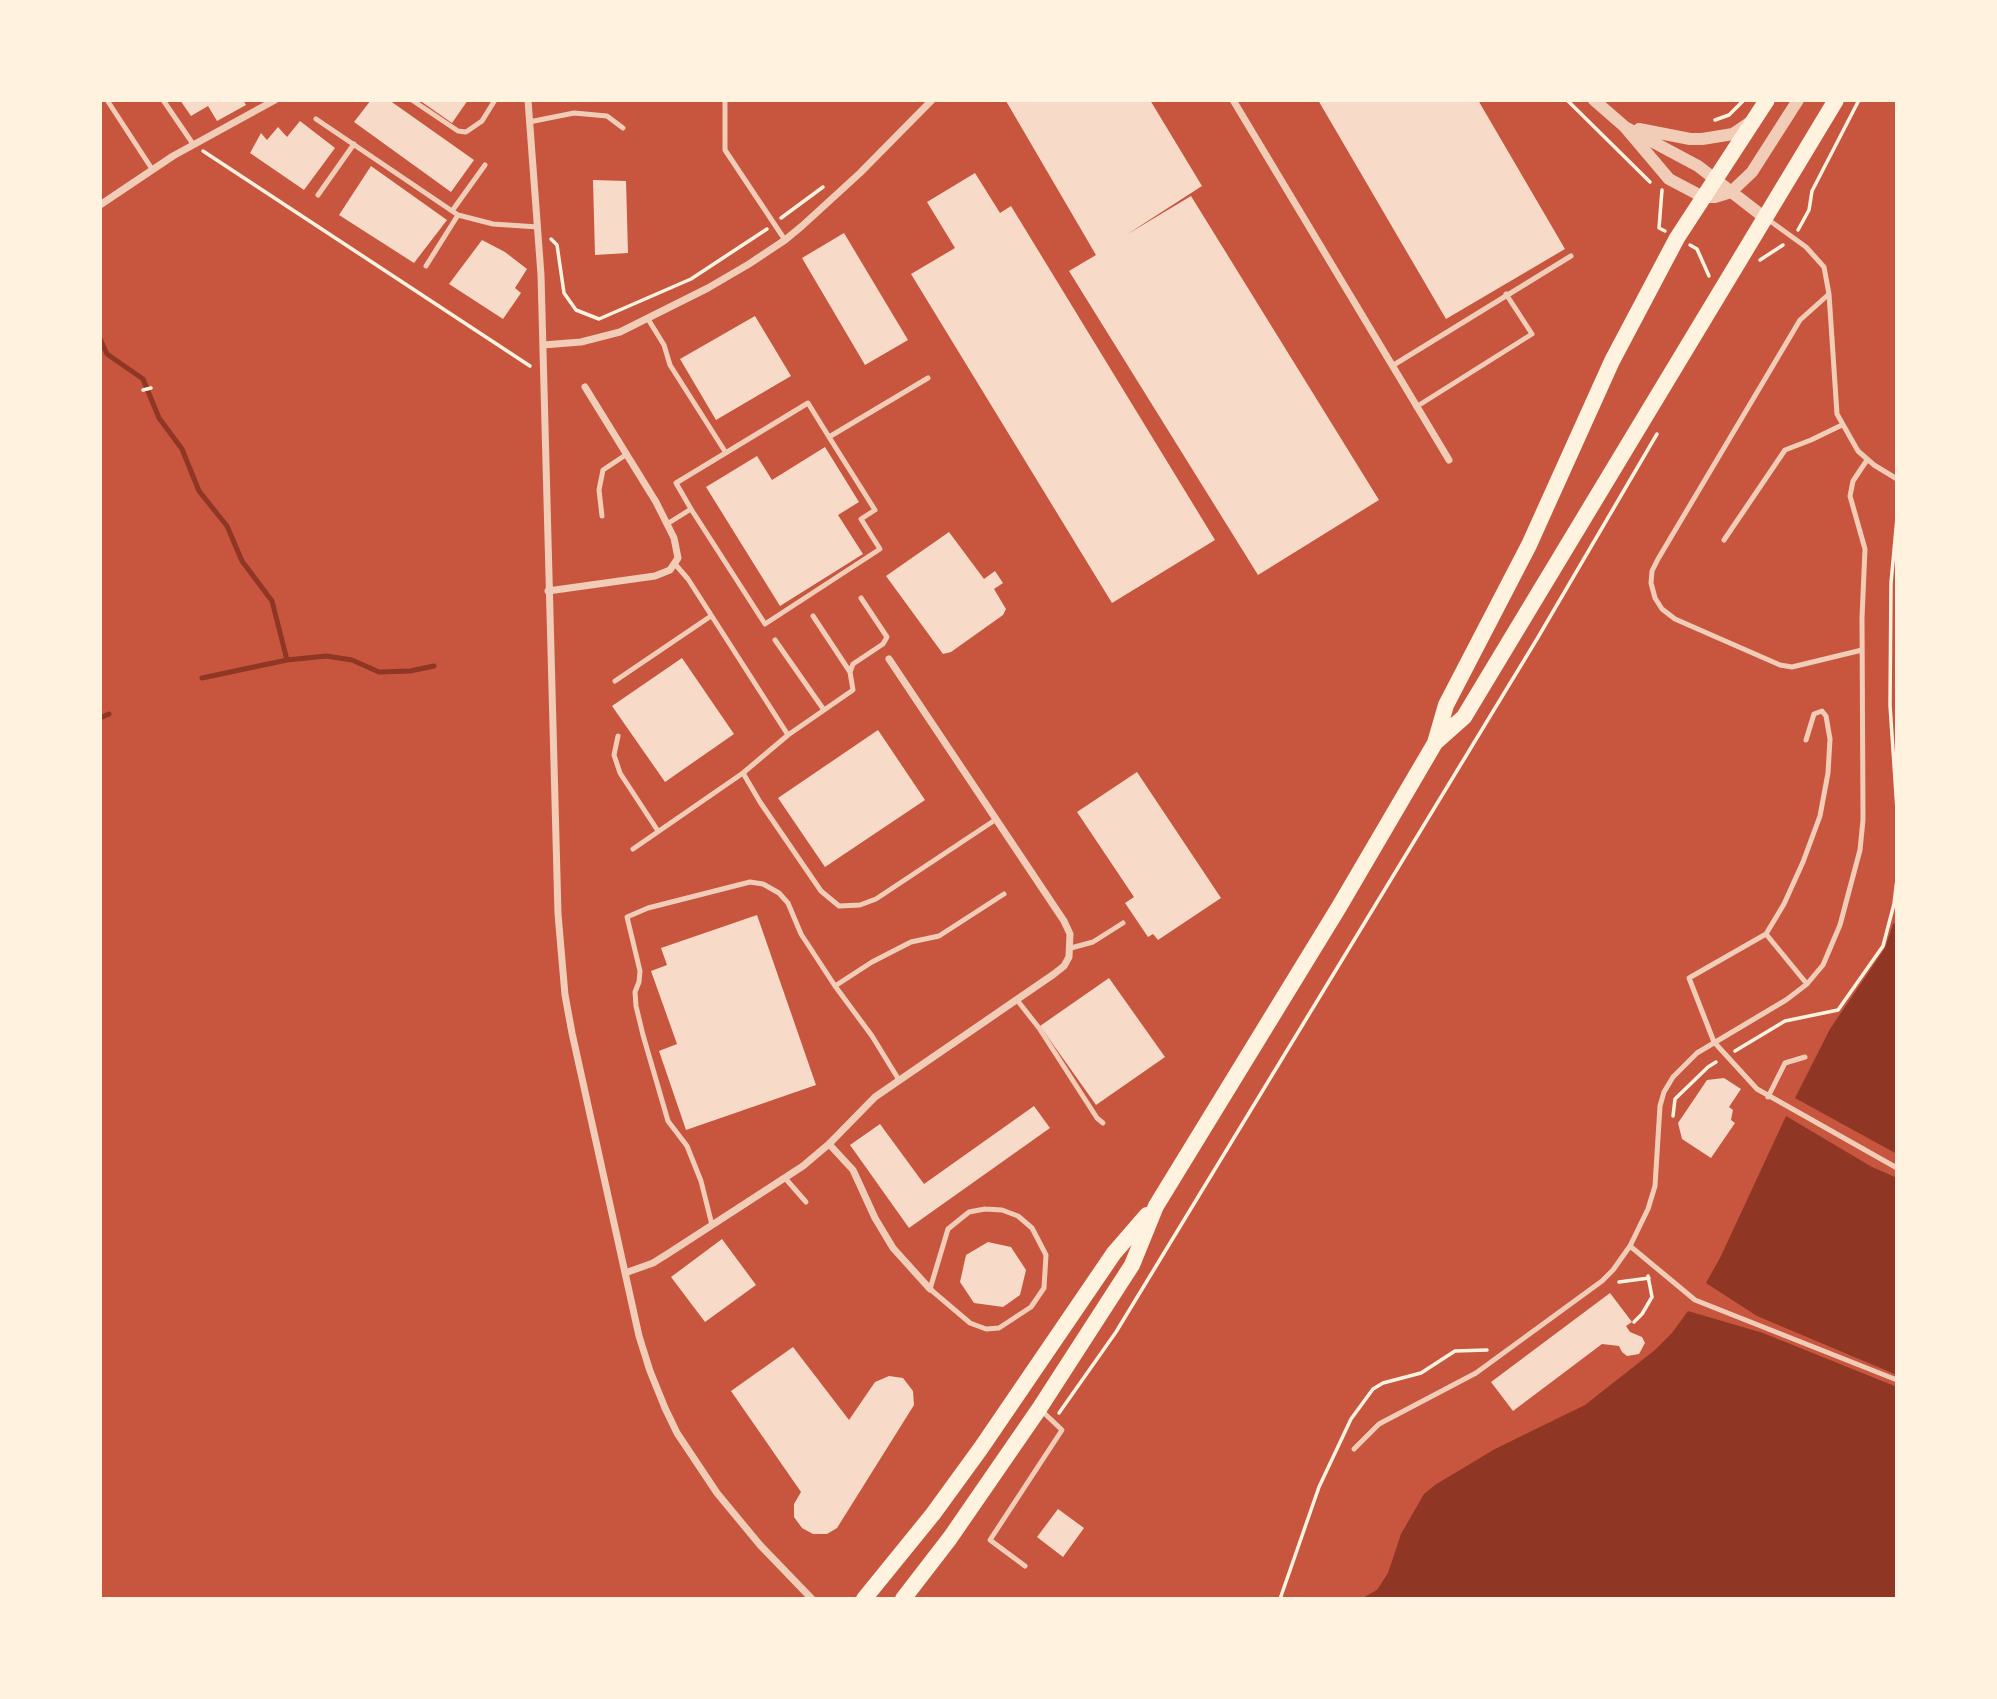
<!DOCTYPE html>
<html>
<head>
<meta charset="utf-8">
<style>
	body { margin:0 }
	#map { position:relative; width:1997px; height:1699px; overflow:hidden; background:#c8553d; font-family:"PT Serif",serif }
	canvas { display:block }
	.frame { position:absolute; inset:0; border:102px solid #fff3e0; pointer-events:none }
</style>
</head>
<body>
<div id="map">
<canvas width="1997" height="1699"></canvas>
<div class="frame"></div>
</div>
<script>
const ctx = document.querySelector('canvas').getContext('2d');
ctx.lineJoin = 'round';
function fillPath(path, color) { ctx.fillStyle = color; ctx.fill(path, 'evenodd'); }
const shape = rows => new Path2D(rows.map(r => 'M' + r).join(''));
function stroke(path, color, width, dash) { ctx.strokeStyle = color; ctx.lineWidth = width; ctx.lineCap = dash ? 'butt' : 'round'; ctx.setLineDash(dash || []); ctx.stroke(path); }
const water = shape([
	[1897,922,1897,1154,1795,1098,1830,1029,1885,948,1893,924],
	[1786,1116,1872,1167,1897,1178,1897,1375,1757,1316,1706,1283,1721,1256],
	[1688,1311,1763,1333,1897,1387,1897,1599,1361,1599,1377,1590,1388,1573,1401,1534,1424,1494,1435,1485,1495,1449,1585,1405,1655,1350,1672,1333]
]);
const stream = shape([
	[100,339,107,354,143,379,159,418,182,449,199,491,227,526,242,561,272,601,287,660,326,656,352,660,379,672,410,671,434,666],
	[202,678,287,660],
	[100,718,109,714]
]);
const building = shape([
	[180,100,243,100,246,105,217,121,208,106,191,116],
	[371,100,389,100,474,160,451,192,354,122],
	[419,100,468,100,452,123],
	[1008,100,1150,100,1202,186,1126,235,1191,196,1379,500,1258,575,1069,271,1096,255,1006,101],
	[1318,100,1478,100,1565,249,1446,319],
	[300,121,335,148,304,190,250,153,261,133,267,140,278,127,287,137],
	[371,166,447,220,414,263,339,215],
	[975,173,1000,213,1011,206,1215,540,1112,603,911,274,955,248,927,202],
	[593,180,626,181,628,253,595,255],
	[844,233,908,340,865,365,802,258],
	[482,240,505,252,527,269,515,288,521,293,503,319,449,284],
	[755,316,791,376,716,420,680,359],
	[825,447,859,502,838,515,863,554,780,606,706,487,757,456,772,480],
	[949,532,984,579,995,571,1003,583,994,589,1006,609,1003,615,951,652,943,654,886,576],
	[682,658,734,734,665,782,612,706],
	[878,730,925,800,825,867,778,798],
	[1137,772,1221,898,1158,940,1153,934,1148,937,1125,903,1134,897,1077,812],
	[757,915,816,1085,686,1130,659,1051,677,1044,651,971,667,965,661,948],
	[1109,978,1165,1057,1096,1105,1040,1026],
	[1724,1078,1741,1089,1729,1107,1733,1110,1731,1120,1735,1123,1711,1158,1682,1139,1678,1123,1707,1080],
	[1034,1106,1050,1128,909,1228,850,1145,880,1124,924,1184],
	[722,1239,756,1285,705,1322,671,1277],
	[988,1242,1011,1247,1026,1270,1020,1295,1003,1307,974,1303,960,1282,966,1255],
	[1610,1293,1632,1322,1626,1326,1630,1332,1642,1337,1645,1343,1639,1354,1627,1356,1622,1352,1619,1346,1602,1344,1513,1411,1491,1382],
	[793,1347,849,1420,875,1382,889,1376,903,1378,913,1391,914,1405,837,1528,827,1534,813,1534,802,1528,794,1517,794,1504,801,1492,731,1391],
	[1058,1509,1084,1528,1063,1557,1037,1537]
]);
const path = shape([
	[1567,100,1650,182],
	[1715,120,1729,115,1743,101],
	[203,151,530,366],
	[1662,190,1659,228,1665,231],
	[781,218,823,187],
	[1798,230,1809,210,1812,191,1859,100],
	[551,239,557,245,564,293,576,310,599,319,691,279,767,229],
	[1690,245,1697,249,1709,276],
	[1760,260,1783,245],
	[143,390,151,388],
	[1897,518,1891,583,1890,705,1897,810],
	[1735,1051,1785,1021,1838,1010,1883,946,1894,904,1897,879],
	[1673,1116,1675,1099,1708,1067,1716,1062],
	[1619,1282,1649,1278],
	[1634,1322,1642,1314,1652,1297,1648,1276],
	[1059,1413,1116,1332,1537,639,1657,434],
	[1280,1599,1319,1487,1351,1419,1373,1389,1383,1383,1421,1373,1455,1351,1487,1350]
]);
const service = shape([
	[107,100,152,169],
	[163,100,193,144],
	[412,100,458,131,466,132,482,121,495,100],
	[725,100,725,150,785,240],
	[316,119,458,215,493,224,538,227],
	[529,122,574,113,607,116,623,128],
	[318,195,354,144],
	[452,211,485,165],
	[1766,218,1806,247,1824,267,1829,294,1837,414,1858,451,1874,465,1897,479],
	[426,266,458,215],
	[1829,294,1800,320,1658,559,1652,571,1651,583,1655,598,1662,609,1675,619,1780,665,1792,667,1862,650],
	[648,319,664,345,670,365,726,453],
	[1392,366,1571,256],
	[1416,407,1532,334,1506,294],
	[691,509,765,624,880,549,861,519,875,510,829,437],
	[602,516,599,490,603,470,627,454],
	[667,524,691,509,676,483,808,403,829,437,928,378],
	[1724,540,1785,450,1811,440,1842,425],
	[675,564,688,579,788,735,853,690,850,672,853,664,883,644,887,637,861,598],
	[813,616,850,672],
	[775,640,824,710],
	[615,681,711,616],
	[618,736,614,755,620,773,658,831],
	[743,773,760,802,821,891,839,906,860,905,876,899,995,820],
	[633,849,743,773,788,735],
	[1766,934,1784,904,1803,862,1820,816,1828,773,1830,739,1826,716,1822,711,1814,714,1806,740],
	[1071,948,1093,942,1123,923],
	[1807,984,1766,934,1689,978,1714,1042,1757,1089,1897,1168],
	[1017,1000,1039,1028,1097,1118,1103,1123],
	[899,1080,872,1036,835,986,872,962,911,942,939,936,1004,894],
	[1768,1097,1785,1063,1805,1057],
	[785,1178,806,1202],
	[985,1209,1002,1210,1018,1216,1032,1228,1046,1255,1044,1288,1031,1307,999,1328,986,1329,970,1323,930,1289,948,1229,969,1212,985,1209],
	[712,1225,701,1181,687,1146,668,1121,643,1035,636,1006,635,992,639,982,640,971,627,917,648,908,750,882,763,884,779,893,788,903,801,934,835,986],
	[1630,1246,1695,1300,1897,1380],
	[1354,1449,1379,1424,1476,1373,1602,1281,1613,1270,1630,1246,1648,1209,1655,1186,1660,1106,1664,1092,1673,1077,1697,1053,1786,1000,1807,984,1823,965,1840,925,1860,850,1863,820,1862,618,1865,549,1850,496,1853,481,1867,460],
	[1025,1566,990,1540,1062,1430,1042,1411]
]);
const minor = shape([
	[528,100,541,275,558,914,565,995,572,1033,639,1336,650,1371,665,1408,677,1433,717,1493,760,1545,812,1599],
	[1233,100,1449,460],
	[100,205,173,156,275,100],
	[543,345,581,342,620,332,708,288,749,264,785,240,802,226,860,173,932,100],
	[548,591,655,576,670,570,678,558,674,538,656,502,585,387],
	[829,1144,853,1170,875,1218,893,1248,930,1289],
	[625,1273,653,1263,669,1253,803,1166,829,1144,875,1097,1054,974,1064,966,1069,957,1070,934,1064,921,889,659]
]);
const tertiary = shape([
	[1594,100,1625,127,1698,166,1765,218],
	[1625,127,1669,179,1703,197,1715,197,1731,192,1752,172,1798,100],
	[1639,129,1690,139,1702,139,1733,134,1749,123]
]);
const primary = shape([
	[1437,741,1464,717,1836,100],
	[864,1599,933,1514,981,1448,1114,1253,1147,1215],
	[903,1599,950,1538,1039,1409,1132,1265,1156,1206,1339,907,1435,743,1446,705,1529,545,1612,361,1677,238,1767,100]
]);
fillPath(water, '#8f3625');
stroke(stream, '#8f3625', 5);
fillPath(building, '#f7dbc8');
stroke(path, '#fff3e0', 3.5);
stroke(service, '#f1ccb7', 5);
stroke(minor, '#f1ccb7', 7);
stroke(tertiary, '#f1ccb7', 12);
stroke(primary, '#fff3e0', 16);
</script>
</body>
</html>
